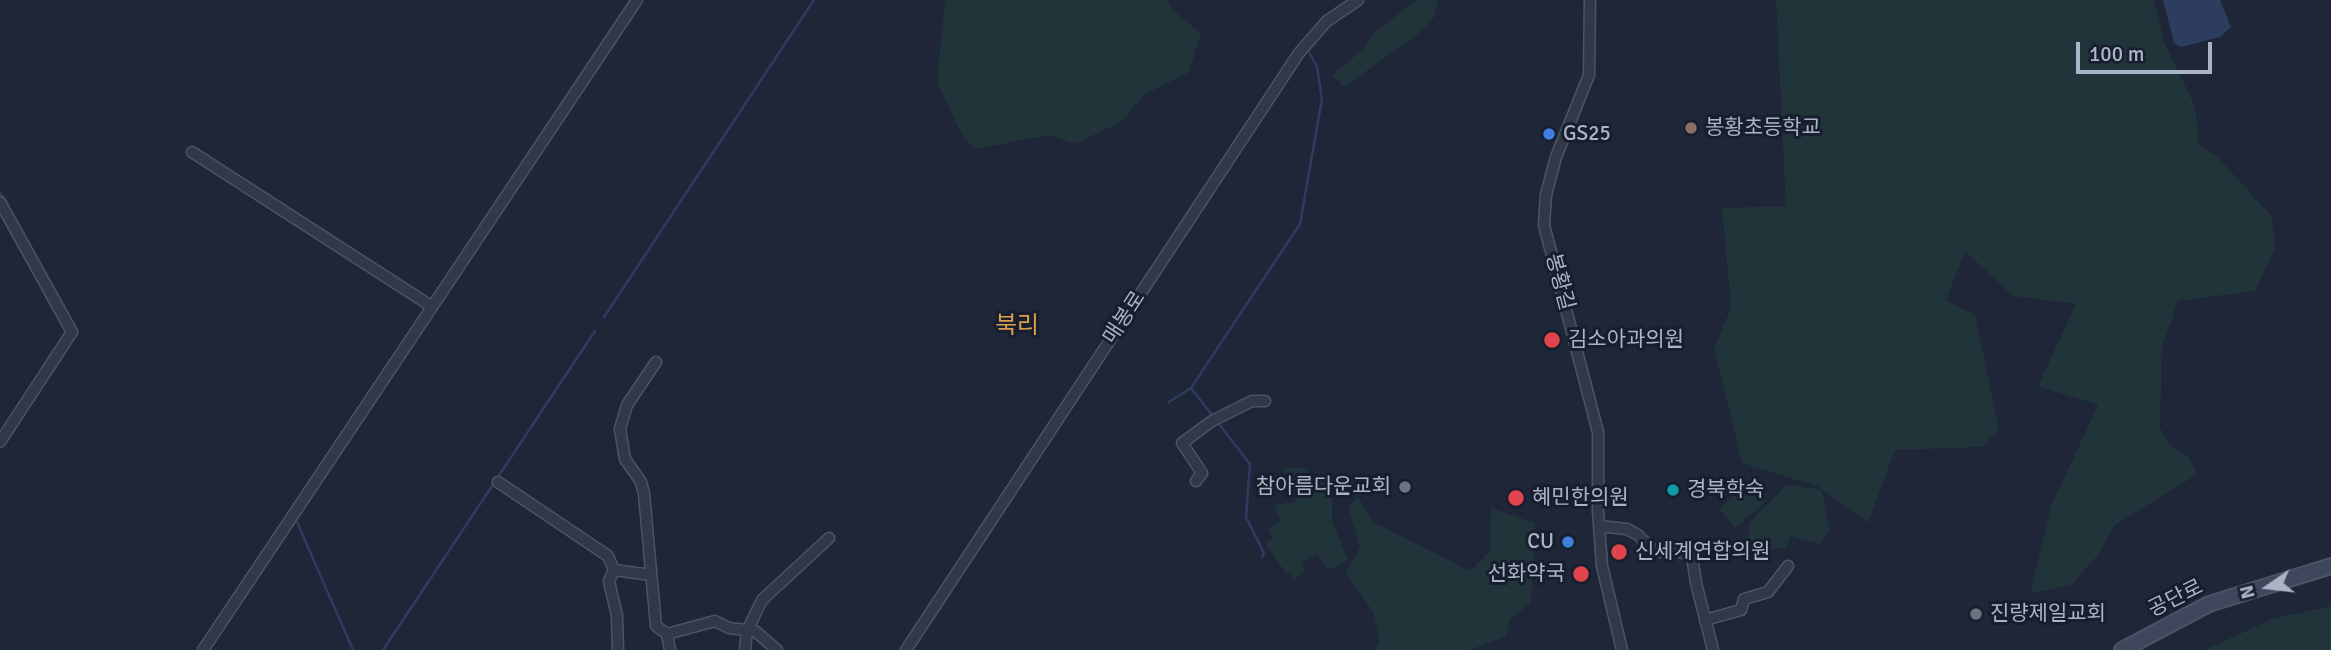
<!DOCTYPE html>
<html>
<head>
<meta charset="utf-8">
<style>
	body { margin:0 }
	#map { position:relative; width:2331px; height:650px; overflow:hidden; background:#1e2638; font-family:Signika,sans-serif }
	canvas { display:block }
	.north { position:absolute; left:2233px; top:552px; width:70px; height:70px; -webkit-text-stroke:5px #171e2d; paint-order:stroke; rotate:256deg; font-size:19px; font-weight:700; line-height:28px; text-align:center; color:#abb3c6 }
	.north::after { content:''; display:block; margin:auto; width:24px; height:32px; background:#abb3c6; clip-path:polygon(50% 0,100% 100%,50% 72%,0 100%) }
	.scale { position:absolute; left:2076px; top:42px; width:136px; height:32px; box-sizing:border-box; border:4px solid #abb3c6; border-top:0; padding-left:9px; font-size:21px; line-height:24px; white-space:nowrap; color:#abb3c6; -webkit-text-stroke:5px #171e2d; paint-order:stroke }
</style>
</head>
<body>
<div id="map">
<canvas width="2331" height="650"></canvas>
<div class="north">N</div>
<div class="scale">100 m</div>
</div>
<script>
const ctx = document.querySelector('canvas').getContext('2d');
ctx.lineJoin = 'round';
function fillPath(path, color) { ctx.fillStyle = color; ctx.fill(path, 'evenodd'); }
const shape = rows => new Path2D(rows.map(r => 'M' + r).join(''));
function stroke(path, color, width, dash) { ctx.strokeStyle = color; ctx.lineWidth = width; ctx.lineCap = dash ? 'butt' : 'round'; ctx.setLineDash(dash || []); ctx.stroke(path); }
function write(font, color, halo, rows, align = 'center') {
  ctx.font = font + ' Signika,"Noto Sans KR",sans-serif'; ctx.lineWidth = 6; ctx.setLineDash([]); ctx.textBaseline = 'middle'; ctx.strokeStyle = halo; ctx.fillStyle = color; for (const [text, x, y, turn = 0] of rows) {
    ctx.save(); ctx.translate(x, y); ctx.rotate((+turn || 0) * Math.PI / 180); ctx.textAlign = isNaN(turn) ? turn : align; if (halo) ctx.strokeText(text, 0, 0); ctx.fillText(text, 0, 0); ctx.restore();
  }
}
const green = shape([
	[945,0,1167,0,1174,11,1201,33,1189,72,1144,95,1121,122,1075,144,1050,135,975,149,962,135,937,83],
	[1416,0,1436,0,1438,4,1434,17,1421,32,1344,87,1332,75,1362,50,1375,32],
	[1776,0,2154,0,2164,42,2195,106,2199,145,2218,157,2272,217,2275,248,2255,291,2178,301,2162,347,2160,428,2170,446,2188,457,2198,474,2115,525,2098,555,2071,585,2030,594,2051,506,2098,405,2038,386,2076,304,2013,296,1965,251,1946,300,1975,315,1999,429,1982,447,1895,450,1868,523,1819,487,1742,463,1714,348,1731,308,1722,208,1786,206],
	[1283,467,1303,468,1332,490,1332,521,1348,560,1329,570,1317,554,1302,563,1305,572,1294,580,1290,573,1287,575,1265,543,1272,538,1267,529,1280,521,1274,505,1296,502,1294,486,1288,482],
	[1750,482,1766,501,1735,528,1719,509],
	[1787,484,1822,490,1829,530,1819,544,1791,536,1786,548,1747,552,1749,523],
	[1358,497,1374,522,1470,571,1490,551,1491,508,1535,523,1531,603,1510,619,1507,636,1470,650,1374,650,1380,643,1373,612,1346,573,1360,547,1348,507],
	[2331,606,2331,650,2205,650,2272,619]
]);
const water = shape([
	[2163,0,2220,0,2231,27,2220,37,2181,47,2174,43]
]);
const stream = shape([
	[0,192,5,201],
	[604,317,814,0],
	[1191,388,1250,464,1246,517,1264,553,1262,557],
	[1169,402,1191,388,1300,224,1322,99,1317,67,1310,54],
	[297,522,353,650],
	[383,650,595,331]
]);
const street = shape([
	[1590,0,1589,75,1556,157,1546,195,1544,225,1598,432,1598,511,1602,566,1622,650],
	[192,152,431,306],
	[0,202,72,332,0,442],
	[656,362,627,405,620,429,625,459,641,482,644,494,656,626,667,634,670,650],
	[1196,481,1202,473,1182,443,1212,421,1252,401,1265,401],
	[498,482,608,556,614,570,609,581,617,616,618,650],
	[1599,526,1627,529,1638,535,1655,552,1677,551,1692,556,1696,583,1713,650],
	[614,570,651,575],
	[1705,620,1741,610,1744,599,1768,592,1788,566],
	[667,634,715,621,729,628,755,631,777,650],
	[203,650,637,0],
	[745,650,747,631,762,600,829,538],
	[906,650,1299,53,1327,21,1358,0]
]);
const secondary = shape([
	[2122,650,2209,604,2331,566]
]);
const markers = [
	[1691,128,7,"#8d6e63"],
	[1549,134,7,"#3f7fe0"],
	[1552,340,9,"#e0444e"],
	[1405,487,7,"#6b7280"],
	[1673,490,7,"#0f9aa8"],
	[1516,498,9,"#e0444e"],
	[1568,542,7,"#3f7fe0"],
	[1619,552,9,"#e0444e"],
	[1581,574,9,"#e0444e"],
	[1976,614,7,"#6b7280"]
];
const poiNames = [
	["봉황초등학교",1705,128],
	["GS25",1563,134],
	["김소아과의원",1568,340],
	["참아름다운교회",1391,487,"right"],
	["경북학숙",1687,490],
	["혜민한의원",1532,498],
	["CU",1554,542,"right"],
	["신세계연합의원",1635,552],
	["선화약국",1565,574,"right"],
	["진량제일교회",1990,614]
];
const streetNames = [
	["봉황길",1559,282,75],
	["매봉로",1125,318,-57],
	["공단로",2176,599,-26]
];
const quarterNames = [
	["북리",1017,327]
];
fillPath(green, '#203439');
fillPath(water, '#2d3d5f');
stroke(stream, '#2d3d5f', 2.5);
stroke(street, '#4c5364', 13);
stroke(secondary, '#4c5364', 18);
stroke(street, '#313949', 10);
stroke(secondary, '#3f475c', 14);
for (const [x, y, r, color] of markers) { const dot = new Path2D(); dot.arc(x, y, r, 0, 2 * Math.PI); ctx.fillStyle = color; ctx.fill(dot); stroke(dot, '#171e2d', 2.5); }
write('21px', '#abb3c6', '#171e2d', poiNames, 'left');
write('21px', '#abb3c6', '#171e2d', streetNames);
write('24px', '#dc9c50', '#171e2d', quarterNames);
</script>
</body>
</html>
